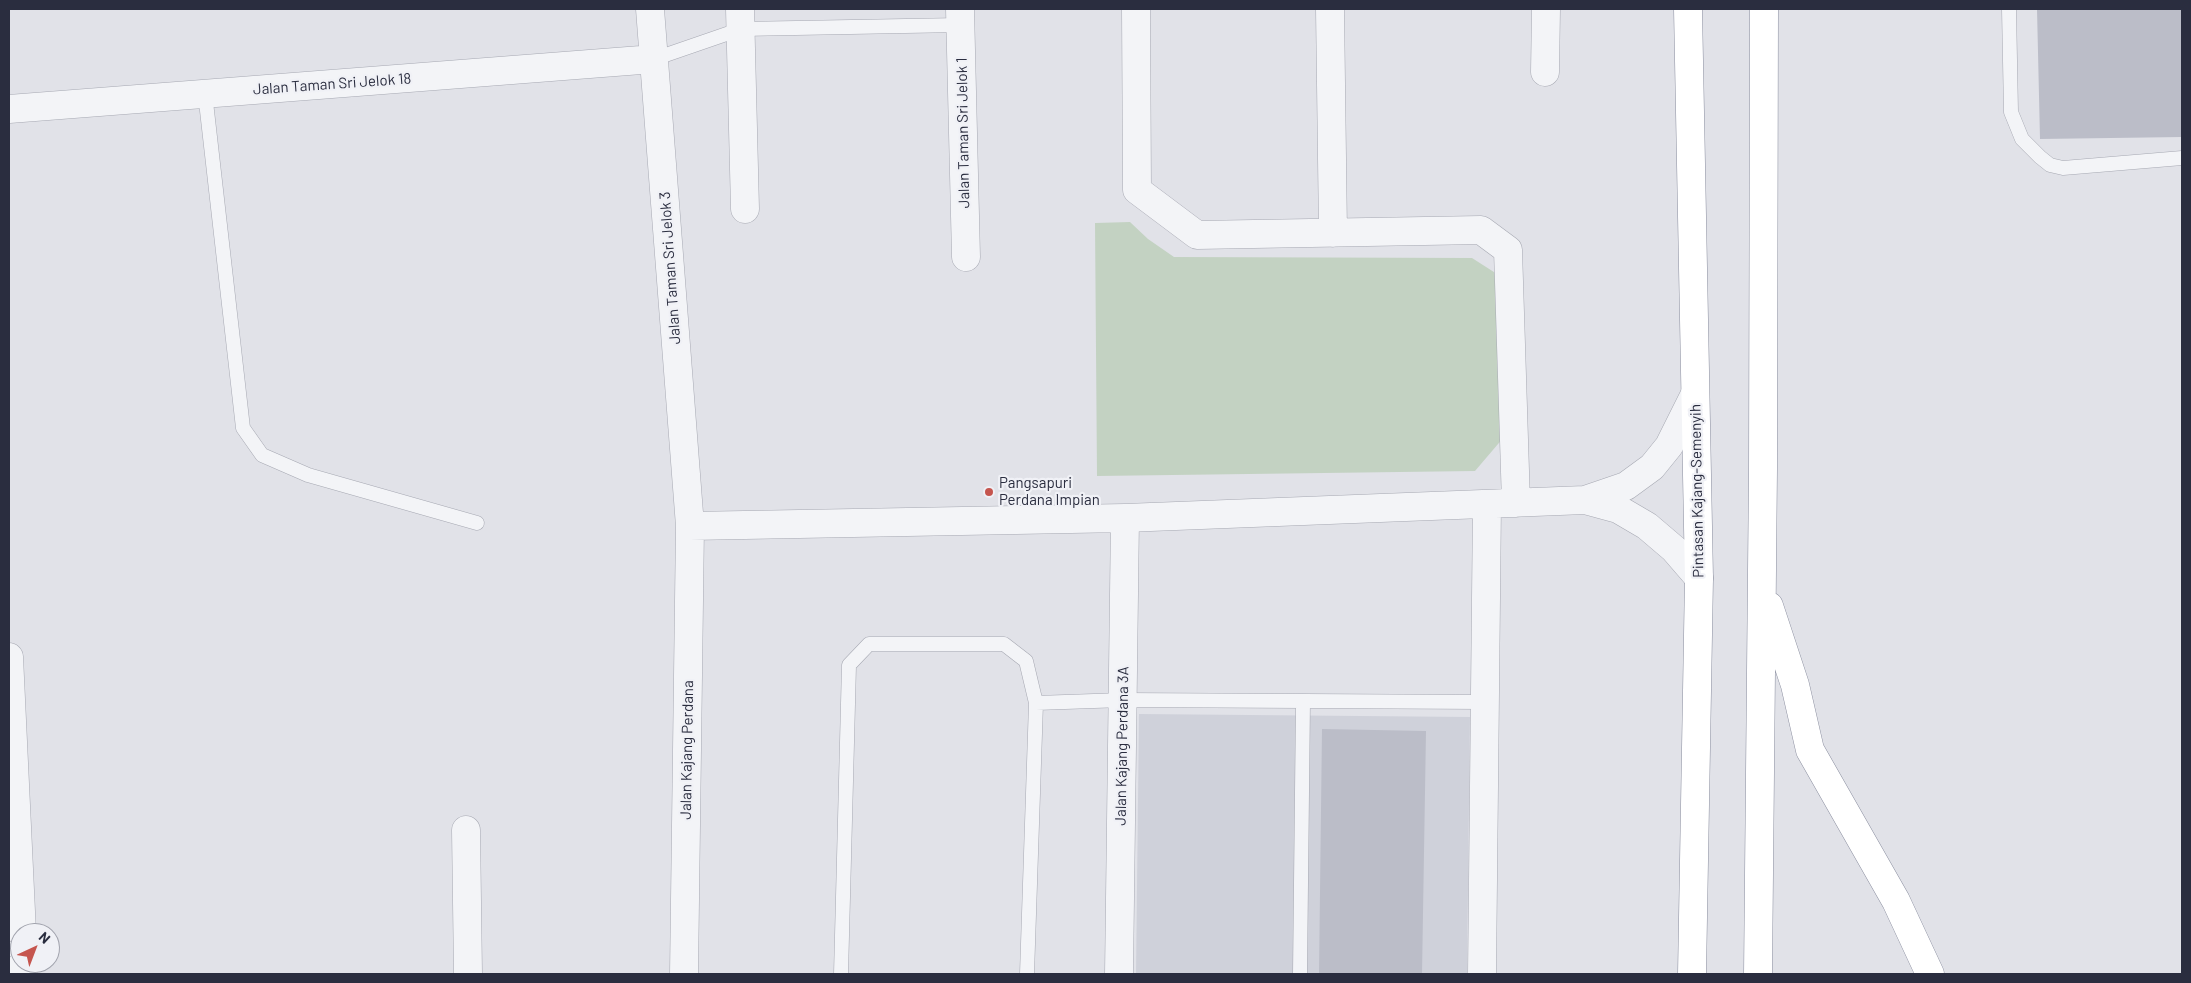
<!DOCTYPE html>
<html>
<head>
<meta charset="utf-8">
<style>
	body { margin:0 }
	#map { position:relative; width:2191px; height:983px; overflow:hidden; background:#e1e2e8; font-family:Barlow,sans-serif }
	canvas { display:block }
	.frame { position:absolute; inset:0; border:10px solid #2a2d3f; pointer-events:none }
	.north { position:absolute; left:10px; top:923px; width:50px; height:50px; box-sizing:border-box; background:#f0f1f6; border:1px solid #a1a3ad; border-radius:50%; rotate:43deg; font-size:14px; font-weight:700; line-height:20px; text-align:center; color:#2a2d3f }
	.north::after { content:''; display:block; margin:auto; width:18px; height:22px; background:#c5554e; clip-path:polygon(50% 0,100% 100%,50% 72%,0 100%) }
</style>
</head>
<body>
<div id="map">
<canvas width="2191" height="983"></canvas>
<div class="frame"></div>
<div class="north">N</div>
</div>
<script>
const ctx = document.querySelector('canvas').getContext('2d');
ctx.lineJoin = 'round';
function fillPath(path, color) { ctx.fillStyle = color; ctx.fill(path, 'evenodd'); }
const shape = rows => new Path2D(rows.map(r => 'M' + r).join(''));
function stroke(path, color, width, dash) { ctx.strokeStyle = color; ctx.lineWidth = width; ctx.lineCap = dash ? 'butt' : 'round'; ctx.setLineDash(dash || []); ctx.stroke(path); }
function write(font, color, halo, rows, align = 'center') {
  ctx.font = font + ' Barlow,sans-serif'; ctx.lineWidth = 4.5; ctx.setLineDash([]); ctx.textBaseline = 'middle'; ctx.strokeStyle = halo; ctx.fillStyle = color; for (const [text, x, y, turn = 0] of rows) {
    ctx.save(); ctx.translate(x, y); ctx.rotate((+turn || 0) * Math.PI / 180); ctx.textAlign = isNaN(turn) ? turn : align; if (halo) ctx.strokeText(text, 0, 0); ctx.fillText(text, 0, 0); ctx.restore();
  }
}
const built = shape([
	[1139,714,1470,717,1467,974,1136,974]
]);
const green = shape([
	[1130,222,1148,239,1174,257,1472,258,1497,274,1504,437,1475,471,1097,476,1095,223]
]);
const building = shape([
	[2037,9,2182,9,2182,137,2040,139],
	[1322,729,1426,731,1422,974,1319,974]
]);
const lane = shape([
	[2009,9,2011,112,2022,139,2040,157,2050,165,2063,168,2182,158],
	[654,59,741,29,960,25],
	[205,93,243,428,262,455,308,475,477,523],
	[1036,703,1123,700,1484,702],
	[9,949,20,948],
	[841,974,849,665,869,644,1004,644,1026,661,1036,703,1027,974],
	[1300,974,1303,701]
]);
const street = shape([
	[650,9,690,526,684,974],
	[740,9,745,209],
	[960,9,966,257],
	[1136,9,1137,190,1197,235,1481,230,1508,250,1516,503],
	[1330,9,1333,233],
	[1545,72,1546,9],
	[9,109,654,59],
	[1585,500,1618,509,1647,526,1674,549,1699,578],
	[690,526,1125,518,1585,500,1626,486,1652,467,1669,446,1695,394],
	[9,657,22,933],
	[466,830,468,974],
	[23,963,23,974],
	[1119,974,1125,518],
	[1482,974,1487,504]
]);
const highway = shape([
	[1688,9,1699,578,1692,974],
	[1769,606,1795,685,1810,750,1896,901,1930,974],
	[1758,974,1763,469,1764,9]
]);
const markers = [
	[989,492,5,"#c5554e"]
];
const streetNames = [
	["Jalan Taman Sri Jelok 18",332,84,-4],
	["Jalan Taman Sri Jelok 1",963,133,-91],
	["Jalan Taman Sri Jelok 3",670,268,-94],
	["Pintasan Kajang-Semenyih",1697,491,-91],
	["Jalan Kajang Perdana 3A",1122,746,-89],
	["Jalan Kajang Perdana",687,750,-89]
];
const poiNames = [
	["Pangsapuri",999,483],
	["Perdana Impian",999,500]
];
fillPath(built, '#cfd1da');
fillPath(green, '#c3d2c2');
fillPath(building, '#bbbdc8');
stroke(lane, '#a6a8b2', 15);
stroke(street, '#a6a8b2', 29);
stroke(highway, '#898d9e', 29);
stroke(lane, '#f3f4f7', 14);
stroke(street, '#f3f4f7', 28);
stroke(highway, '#fff', 28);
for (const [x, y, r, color] of markers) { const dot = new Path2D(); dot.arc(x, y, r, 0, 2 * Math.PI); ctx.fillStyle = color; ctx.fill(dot); stroke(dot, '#f0f1f6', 2); }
write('15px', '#2a2d3f', '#f0f1f6', streetNames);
write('15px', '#2a2d3f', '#f0f1f6', poiNames, 'left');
</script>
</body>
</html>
